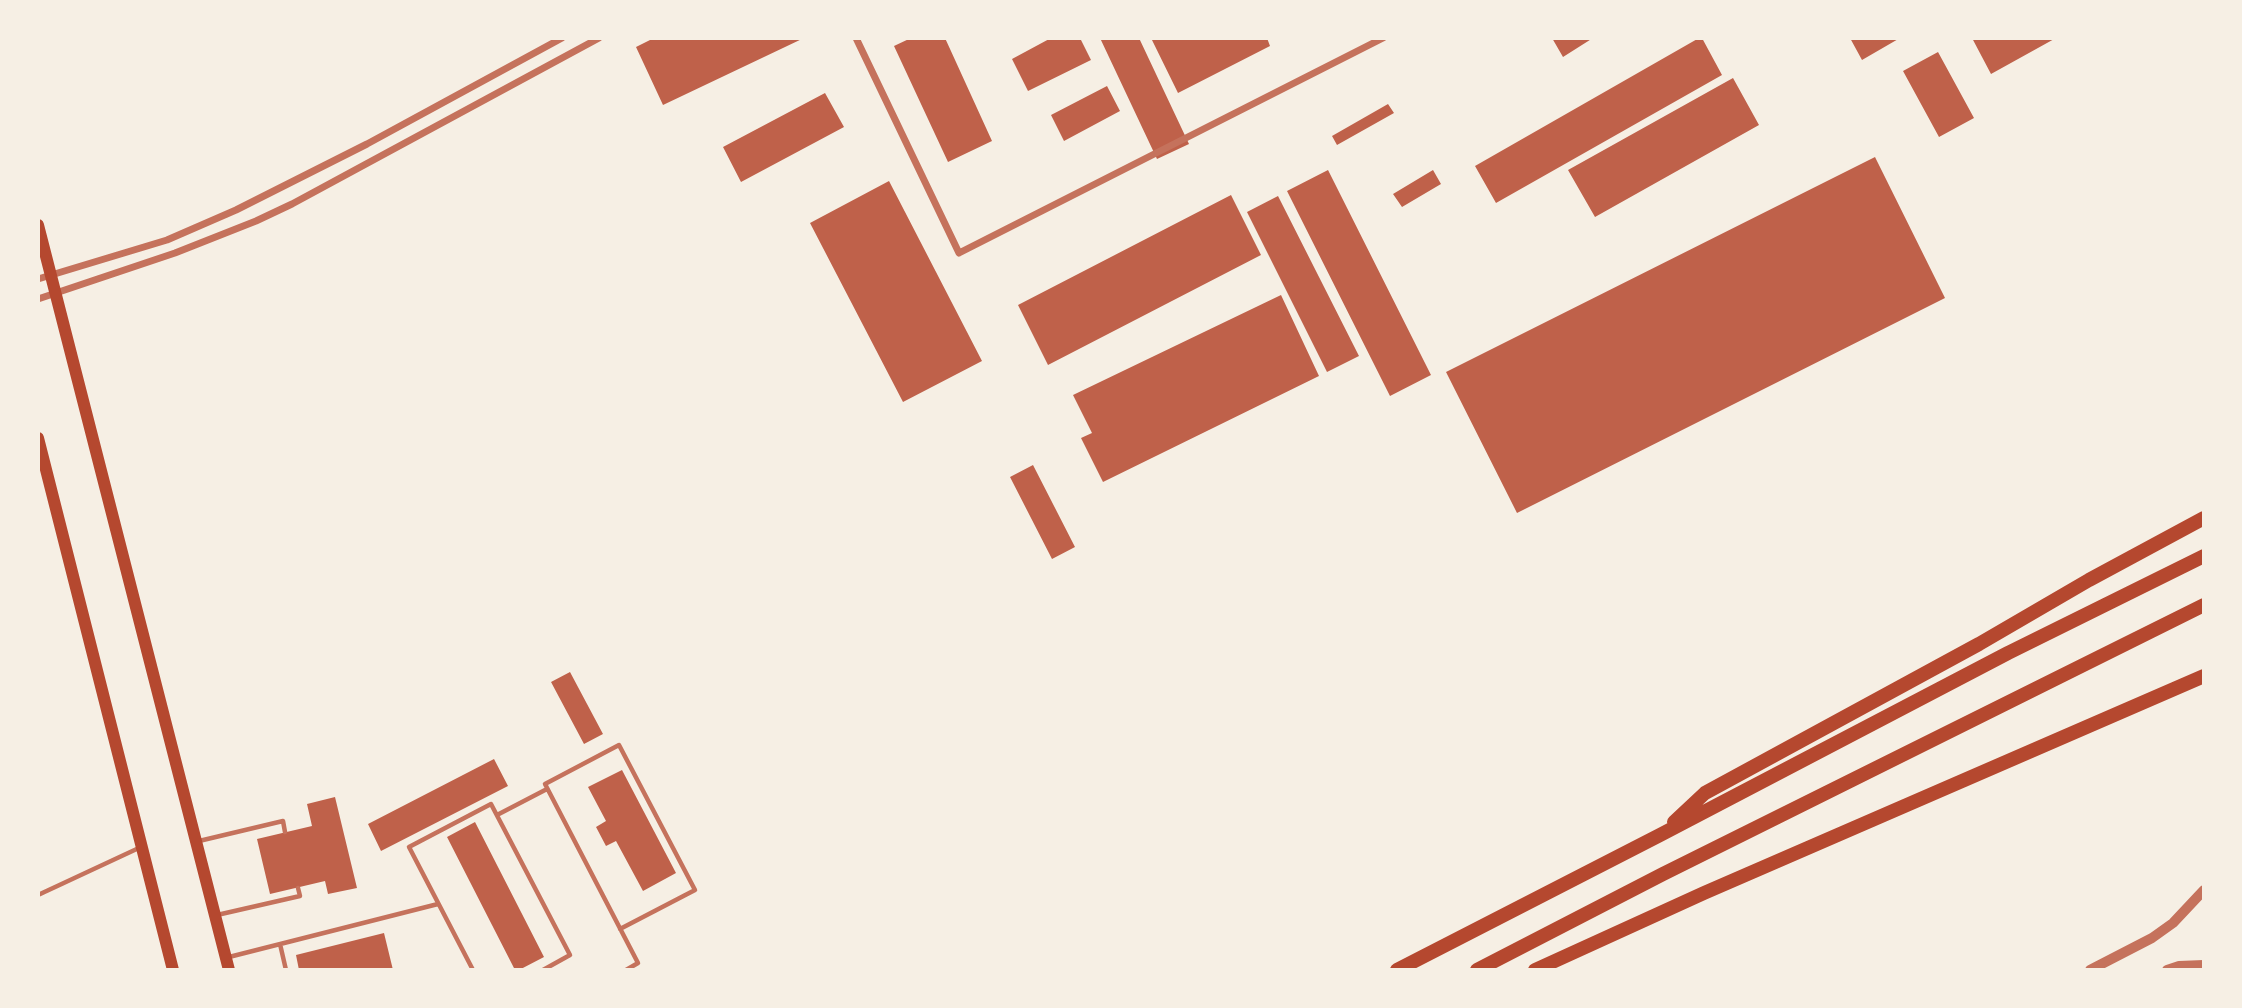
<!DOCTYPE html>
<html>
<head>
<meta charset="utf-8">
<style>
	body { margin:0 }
	#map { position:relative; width:2242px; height:1008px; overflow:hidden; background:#f6efe4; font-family:"Exo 2",sans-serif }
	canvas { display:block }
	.frame { position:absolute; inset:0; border:40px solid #f6efe4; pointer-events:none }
</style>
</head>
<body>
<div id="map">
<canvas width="2242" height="1008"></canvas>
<div class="frame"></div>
</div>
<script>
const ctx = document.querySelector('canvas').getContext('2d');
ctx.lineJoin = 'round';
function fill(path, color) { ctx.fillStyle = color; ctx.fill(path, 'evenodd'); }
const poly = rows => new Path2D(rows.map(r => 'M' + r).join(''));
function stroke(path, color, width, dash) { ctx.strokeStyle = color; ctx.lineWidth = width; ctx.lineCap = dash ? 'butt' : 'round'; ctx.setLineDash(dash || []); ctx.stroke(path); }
const building = poly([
	[654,38,804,38,663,105,636,47],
	[911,38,945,38,992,141,948,162,894,46],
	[1051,38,1080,38,1091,60,1028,91,1012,59],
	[1100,38,1139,38,1189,144,1157,159],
	[1151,38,1267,38,1270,46,1178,93],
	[1552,38,1593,38,1563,57],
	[1699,38,1702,38,1722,75,1496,203,1475,166],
	[1850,38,1900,38,1862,60],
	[1972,38,2056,38,1991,74],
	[1938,52,1974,118,1939,137,1903,71],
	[1733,78,1759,125,1595,217,1568,170],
	[1107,86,1120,111,1064,141,1051,115],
	[825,93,844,127,741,182,723,147],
	[1388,104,1394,113,1337,145,1332,136],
	[1875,157,1945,298,1517,513,1446,372],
	[1328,170,1431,375,1390,396,1287,191],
	[1433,170,1441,184,1402,207,1393,194],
	[889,181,982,361,903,402,810,223],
	[1231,195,1261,255,1048,365,1018,305],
	[1278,196,1359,356,1327,372,1247,212],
	[1281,295,1319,376,1103,482,1081,438,1092,433,1073,395],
	[1033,465,1075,547,1052,559,1010,477],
	[570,672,603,734,584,744,551,682],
	[494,759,508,786,381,851,368,824],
	[622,770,676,873,643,891,616,841,606,846,596,827,606,821,588,787],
	[335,797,357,888,328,894,325,881,270,894,257,839,312,826,307,804],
	[475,822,544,957,519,970,515,970,447,837],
	[384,933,393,970,299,970,296,955]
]);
const service = poly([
	[497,815,547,789],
	[199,841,283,821,285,832],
	[38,895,141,847],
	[217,915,300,896,298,888],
	[620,929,695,890,619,745,545,784,638,963,626,970],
	[280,944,286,970],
	[229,957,438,904],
	[473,970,409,847,491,804,570,955,543,970]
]);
const minor = poly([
	[856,38,959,253,1383,38],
	[38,279,167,240,236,210,367,144,562,38],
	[38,299,175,253,256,221,292,204,599,38]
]);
const tertiary = poly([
	[2090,970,2152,938,2173,923,2204,890],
	[2167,970,2179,966,2204,965]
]);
const primary = poly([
	[38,225,229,970],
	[38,438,173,970]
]);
const trunk = poly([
	[1674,822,1705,793,1979,644,2089,580,2204,518],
	[1397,970,1660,835,2008,653,2204,556],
	[1477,970,1663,874,2204,605],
	[1535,970,1704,893,2204,676]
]);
fill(building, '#bf614a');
stroke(service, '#c5725c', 4.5);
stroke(minor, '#c5725c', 7);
stroke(tertiary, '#c5725c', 10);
stroke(primary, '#b5482f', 12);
stroke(trunk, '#b5482f', 14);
</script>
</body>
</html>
